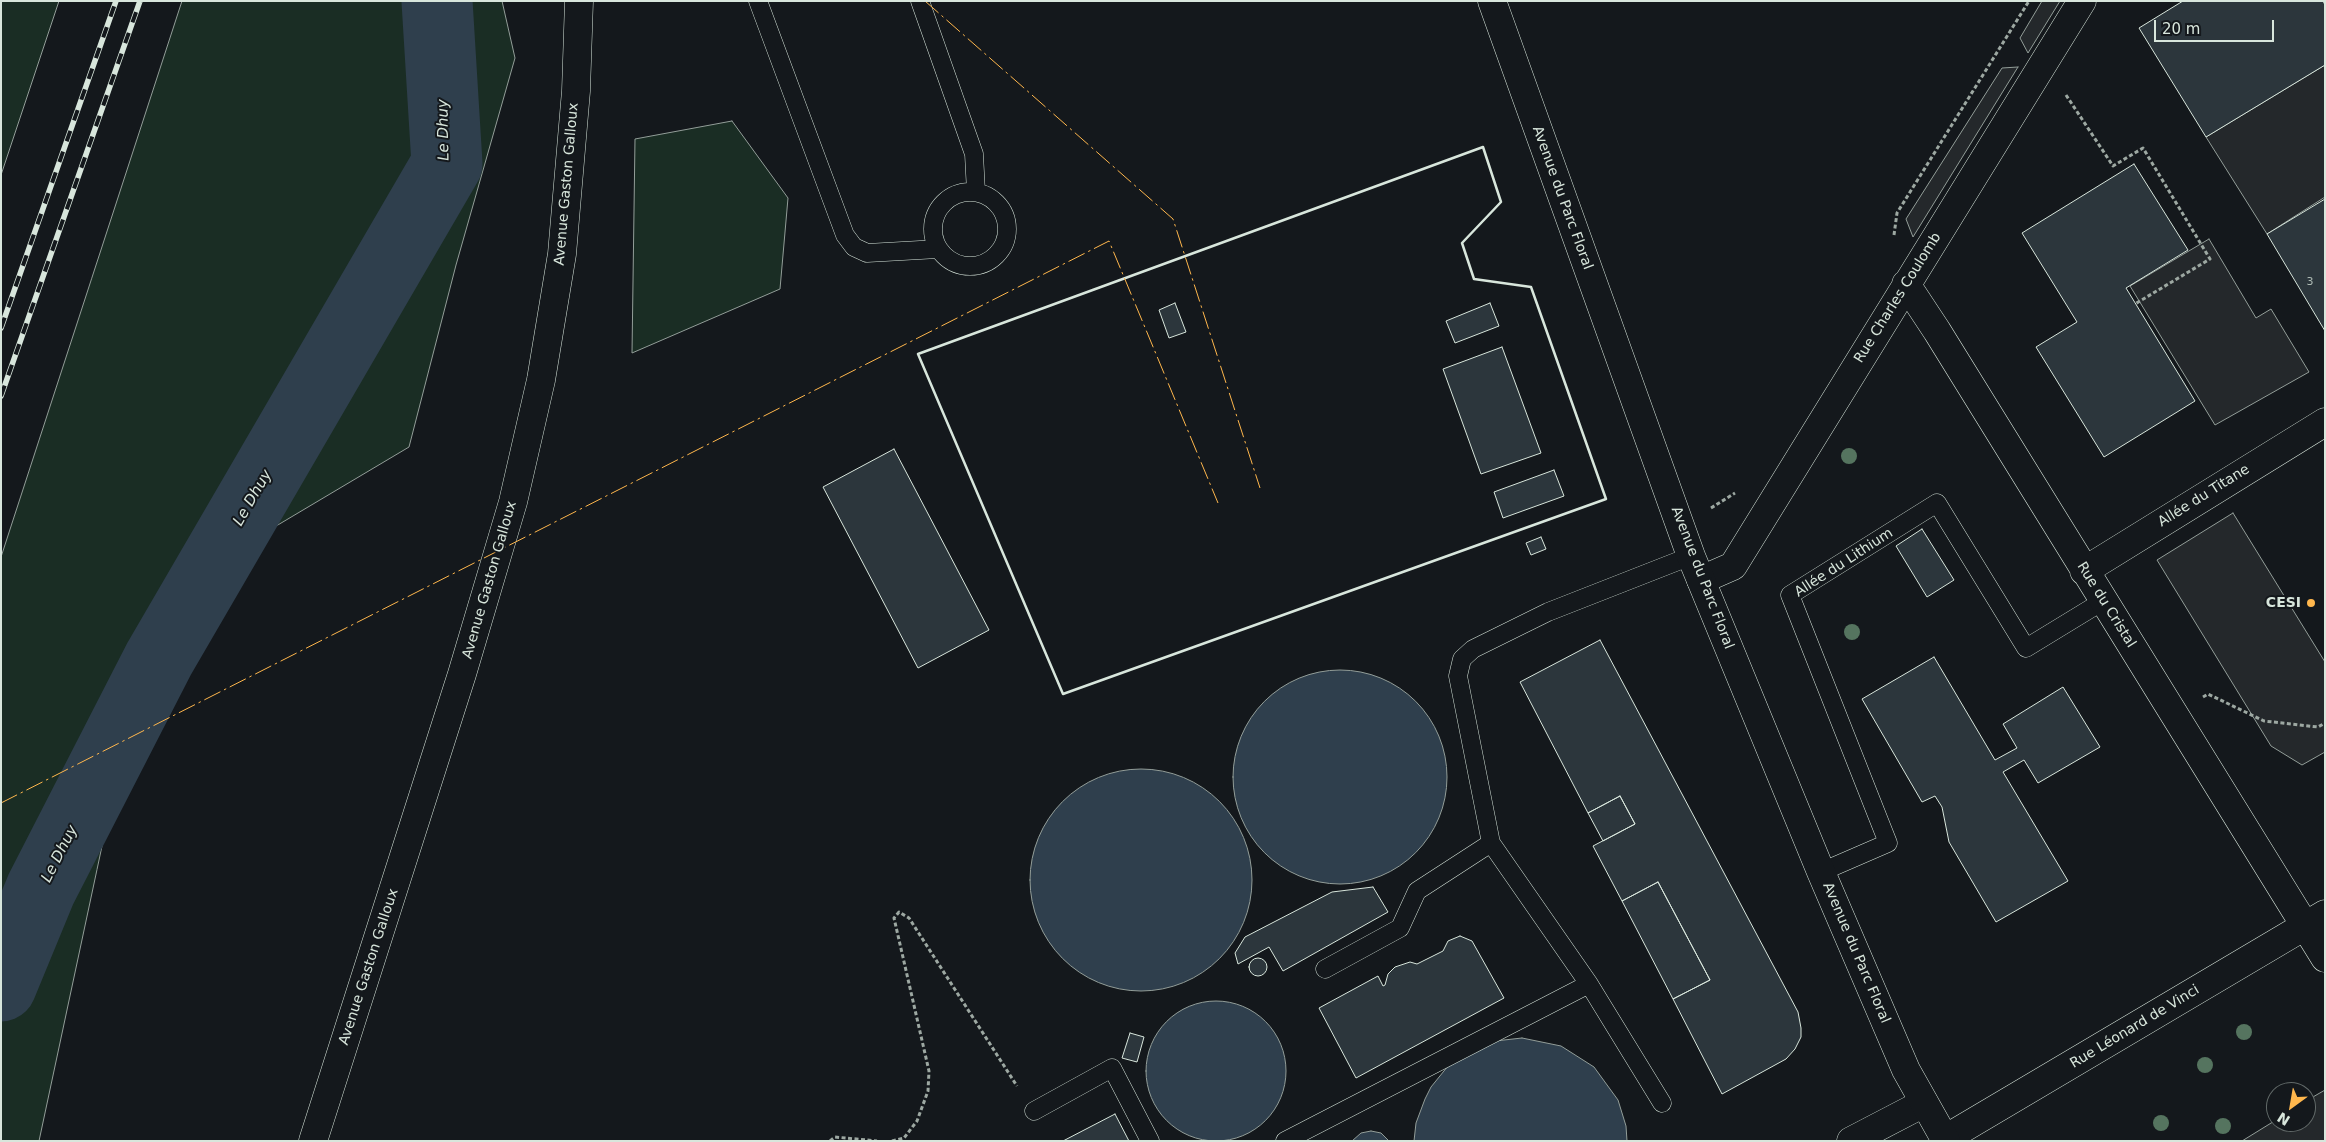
<!DOCTYPE html>
<html>
<head>
<meta charset="utf-8">
<style>
	body { margin:0 }
	#map { position:relative; width:2326px; height:1142px; overflow:hidden; background:#14181c; font-family:"DejaVu Sans",sans-serif }
	canvas { display:block }
	.frame { position:absolute; inset:0; border:2px solid #d8e6dc; pointer-events:none }
	.north { position:absolute; left:2266px; top:1082px; width:50px; height:50px; box-sizing:border-box; background:#14181c; border:1px solid #626a69; border-radius:50%; rotate:212deg; font-size:14px; font-weight:700; line-height:20px; text-align:center; color:#d8e6dc }
	.north::after { content:''; display:block; margin:auto; width:18px; height:22px; background:#ffb74d; clip-path:polygon(50% 0,100% 100%,50% 72%,0 100%) }
	.scale { position:absolute; left:2154px; top:20px; width:120px; height:22px; box-sizing:border-box; border:2px solid #d8e6dc; border-top:0; padding-left:6px; font-size:15px; line-height:18px; white-space:nowrap; color:#d8e6dc; -webkit-text-stroke:4px #14181c; paint-order:stroke }
</style>
</head>
<body>
<div id="map">
<canvas width="2326" height="1142"></canvas>
<div class="frame"></div>
<div class="north">N</div>
<div class="scale">20 m</div>
</div>
<script>
const ctx = document.querySelector('canvas').getContext('2d');
ctx.lineJoin = 'round';
function fill(path, color) { ctx.fillStyle = color; ctx.fill(path, 'evenodd'); }
const poly = rows => new Path2D(rows.map(r => 'M' + r).join(''));
function stroke(path, color, width, dash) { ctx.strokeStyle = color; ctx.lineWidth = width; ctx.lineCap = dash ? 'butt' : 'round'; ctx.setLineDash(dash || []); ctx.stroke(path); }
function label(font, color, halo, rows, align = 'center') {
  ctx.font = font + ' "DejaVu Sans",sans-serif'; ctx.lineWidth = 4; ctx.setLineDash([]); ctx.textBaseline = 'middle'; ctx.strokeStyle = halo; ctx.fillStyle = color; for (const [text, x, y, turn = 0] of rows) {
    ctx.save(); ctx.translate(x, y); ctx.rotate((+turn || 0) * Math.PI / 180); ctx.textAlign = isNaN(turn) ? turn : align; if (halo) ctx.strokeText(text, 0, 0); ctx.fillText(text, 0, 0); ctx.restore();
  }
}
const green = poly([
	[1,1,59,1,1,175,1,1],
	[182,1,502,1,515,58,456,265,409,447,155,598,39,1141,1,1141,1,557,182,1],
	[732,121,788,198,780,289,632,353,635,139,732,121]
]);
const parking = poly([
	[2042,1,2060,1,2028,53,2020,38,2042,1],
	[2325,65,2325,197,2267,234,2206,137,2325,65],
	[2018,67,1913,237,1906,219,2002,68,2018,67],
	[2209,239,2256,318,2271,309,2309,372,2215,425,2130,286,2209,239],
	[2233,513,2325,662,2325,752,2302,765,2271,746,2157,560,2233,513],
	[2325,1090,2325,1141,2242,1141,2276,1120,2276,1122,2306,1122,2306,1101,2325,1090]
]);
const water = poly([
	'1233 777a107 107 0 1 1 214 0a107 107 0 1 1-214 0Z',
	'1030 880a111 111 0 1 1 222 0a111 111 0 1 1-222 0Z',
	'1146 1071a70 70 0 1 1 140 0a70 70 0 1 1-140 0Z',
	[1522,1038,1561,1046,1594,1067,1618,1100,1626,1126,1627,1141,1414,1141,1416,1123,1425,1099,1431,1087,1448,1066,1495,1041,1522,1038],
	[1371,1131,1381,1133,1389,1141,1352,1141,1361,1133,1371,1131]
]);
const river = poly([
	[1,986,41,889,159,659,447,164,437,1]
]);
const building = poly([
	[2183,1,2323,1,2325,5,2325,65,2206,137,2139,28,2183,1],
	[2134,164,2188,250,2126,288,2195,401,2104,457,2036,347,2077,322,2022,233,2134,164],
	[2325,199,2325,331,2267,234,2325,199],
	[1175,303,1186,332,1169,338,1159,310,1175,303],
	[1490,303,1499,326,1455,343,1446,321,1490,303],
	[1502,347,1541,453,1481,474,1443,369,1502,347],
	[894,449,989,630,918,668,823,487,894,449],
	[1554,470,1564,496,1503,518,1494,492,1554,470],
	[1922,529,1954,580,1927,597,1896,546,1922,529],
	[1541,537,1546,549,1531,555,1526,543,1541,537],
	[1600,640,1798,1012,1801,1028,1801,1037,1795,1049,1786,1059,1722,1094,1673,999,1710,980,1658,882,1622,901,1593,846,1635,824,1620,796,1588,813,1520,682,1600,640],
	[1934,657,1995,760,2017,748,2003,724,2063,687,2100,747,2038,783,2024,760,2003,772,2068,881,1996,922,1949,842,1942,807,1935,796,1922,802,1862,699,1934,657],
	[1620,796,1635,824,1603,841,1588,813,1620,796],
	[1658,882,1710,980,1673,999,1622,901,1658,882],
	[1373,887,1388,912,1283,971,1269,947,1238,964,1235,953,1245,937,1332,892,1373,887],
	[1460,936,1472,941,1504,998,1356,1078,1319,1008,1378,976,1383,986,1385,985,1388,974,1395,967,1410,962,1417,964,1443,951,1448,941,1460,936],
	'1249 967a9 9 0 1 1 18 0a9 9 0 1 1-18 0Z',
	[1130,1033,1144,1037,1137,1062,1122,1058,1130,1033],
	[1115,1114,1129,1141,1063,1141,1115,1114]
]);
const path = poly([
	[2066,95,2113,166,2143,148,2210,259,2135,304],
	[1894,235,1897,213,2029,1],
	[1711,508,1735,493],
	[2203,697,2208,694,2264,721,2318,727,2325,723],
	[830,1141,835,1137,877,1141],
	[892,1141,904,1138,917,1121,928,1091,929,1071,894,918,899,912,909,918,1017,1086]
]);
const lane = poly([
	[758,1,845,235,854,247,867,253,938,249],
	[920,1,974,154,976,192],
	'933 229a37 37 0 1 1 74 0a37 37 0 1 1-74 0Z',
	[1821,872,1888,843,1790,595,1937,503,2026,648,2103,601],
	[1325,969,1400,928,1417,891,1491,843],
	[1662,1103,1589,984,1491,843,1458,676,1462,659,1473,649,1548,612,1691,556],
	[1034,1111,1112,1068,1150,1141],
	[1285,1141,1589,984]
]);
const street = poly([
	[1906,284,1937,331,2325,958],
	[2084,571,2325,422],
	[1701,580,1733,566,2082,1],
	[1945,1139,2325,914],
	[1851,1141,1924,1103]
]);
const secondary = poly([
	[1492,1,1691,556,1821,872,1906,1070,1946,1141]
]);
const primary = poly([
	[313,1141,462,674,513,502,541,380,562,254,576,91,579,1]
]);
const rail = poly([
	[1,328,116,1],
	[1,396,140,1]
]);
const wall = poly([
	[1483,147,1501,202,1462,243,1474,279,1531,287,1606,499,1063,694,918,354,1483,147]
]);
const power = poly([
	[925,1,1173,219,1260,488],
	[1,803,1109,241,1218,503]
]);
const trees = [
	[1849,456],
	[1852,632],
	[2244,1032],
	[2205,1065],
	[2161,1123],
	[2223,1126]
];
const markers = [
	[2311,603,5,"#ffb74d"]
];
const numberNames = [
	["3",2310,282]
];
const streetNames = [
	["Avenue Gaston Galloux",567,184,-85],
	["Avenue du Parc Floral",1562,198,70],
	["Rue Charles Coulomb",1898,298,-58],
	["Allée du Titane",2204,496,-32],
	["Allée du Lithium",1844,563,-33],
	["Avenue du Parc Floral",1702,578,69],
	["Avenue Gaston Galloux",490,580,-74],
	["Rue du Cristal",2106,605,58],
	["Avenue du Parc Floral",1856,953,67],
	["Avenue Gaston Galloux",369,967,-72],
	["Rue Léonard de Vinci",2135,1027,-31]
];
const poiNames = [
	["CESI",2301,603]
];
const waterNames = [
	["Le Dhuy",444,130,-91],
	["Le Dhuy",253,498,-60],
	["Le Dhuy",60,854,-63]
];
fill(green, '#1a2d24');
stroke(green, '#939e99', 1);
fill(parking, '#24282b');
stroke(parking, '#939e99', 1);
fill(water, '#2f3f4d');
stroke(water, '#939e99', 1);
stroke(river, '#2f3f4d', 71);
fill(building, '#2c363c');
stroke(building, '#d8e6dc', 1);
stroke(lane, '#d8e6dc', 19);
stroke(street, '#d8e6dc', 29);
stroke(secondary, '#d8e6dc', 29);
stroke(primary, '#d8e6dc', 29);
stroke(path, '#9da8a2', 3, [4, 2.5]);
stroke(lane, '#14181c', 18);
stroke(street, '#14181c', 28);
stroke(secondary, '#14181c', 28);
stroke(primary, '#14181c', 28);
stroke(rail, '#d8e6dc', 5.5);
stroke(rail, '#14181c', 4, [11]);
stroke(wall, '#d8e6dc', 2.5);
stroke(power, '#ffb74d', 1, [18, 4, 2.5, 4]);
ctx.fillStyle = '#55745f';
for (const [x, y] of trees) { ctx.beginPath(); ctx.arc(x, y, 8, 0, 2 * Math.PI); ctx.fill(); }
for (const [x, y, r, color] of markers) { const dot = new Path2D(); dot.arc(x, y, r, 0, 2 * Math.PI); ctx.fillStyle = color; ctx.fill(dot); stroke(dot, '#14181c', 2); }
label('11px', '#adbab4', null, numberNames);
label('14px', '#d8e6dc', '#14181c', streetNames);
label('bold 14px', '#d8e6dc', '#14181c', poiNames, 'right');
label('italic 15px', '#d8e6dc', '#14181c', waterNames);
</script>
</body>
</html>
